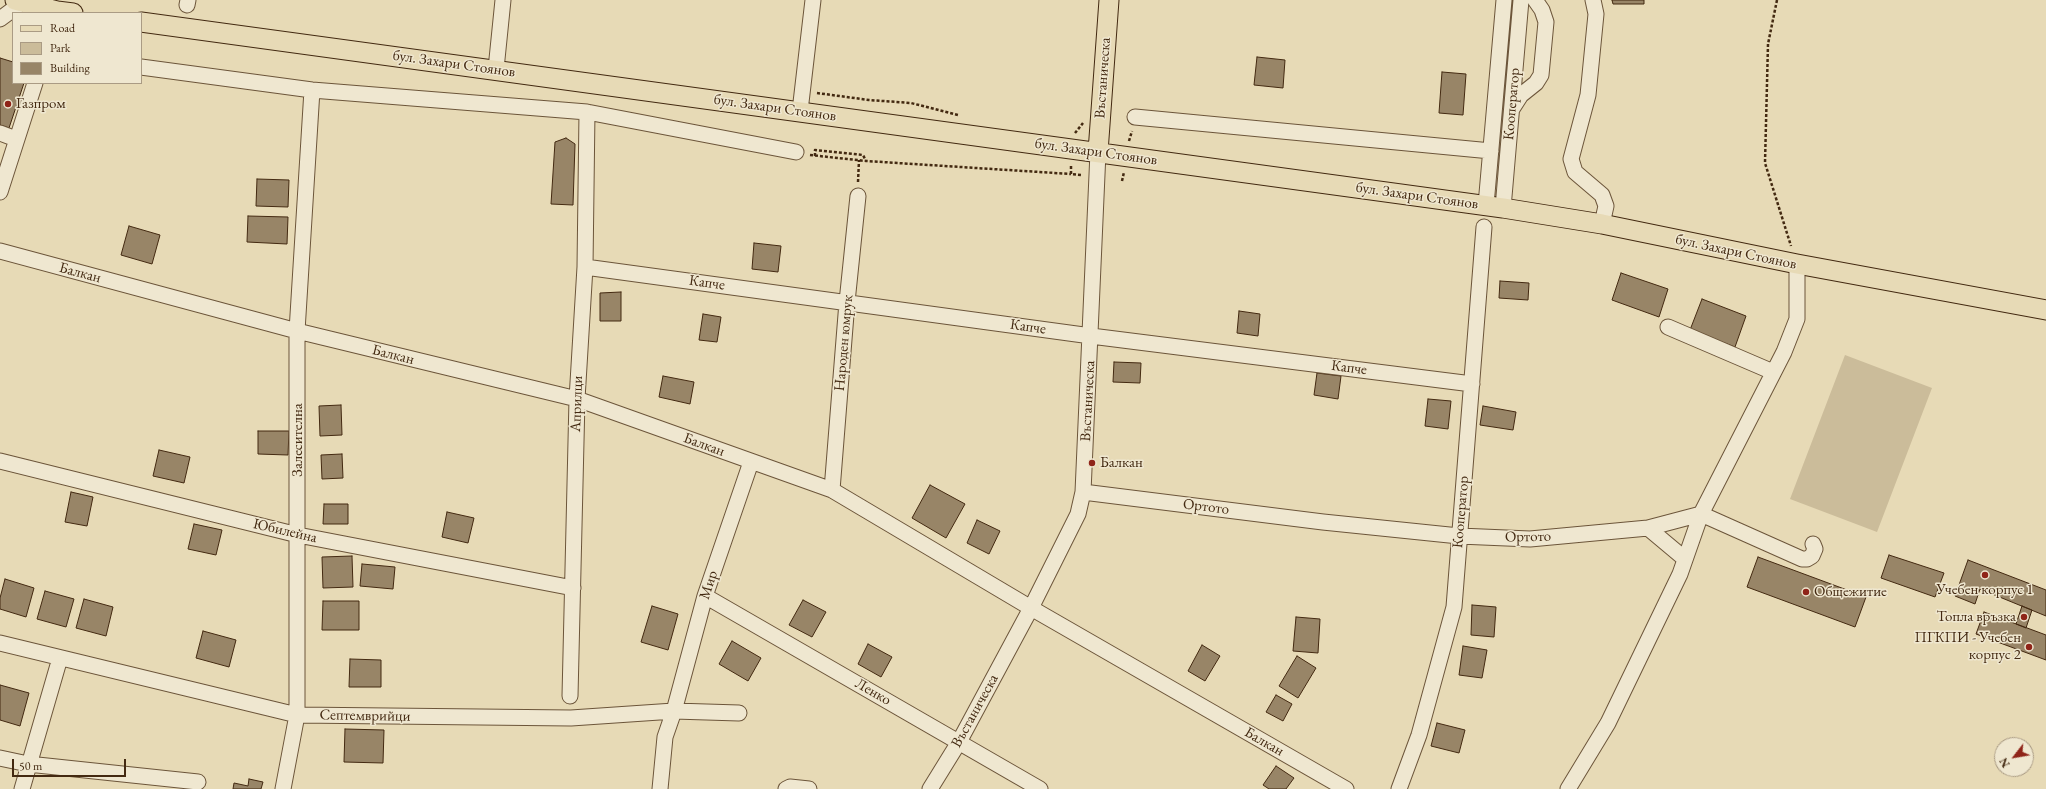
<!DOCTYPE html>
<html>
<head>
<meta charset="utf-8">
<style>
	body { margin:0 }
	#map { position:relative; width:2046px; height:789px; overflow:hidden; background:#e7dab6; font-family:"EB Garamond",serif }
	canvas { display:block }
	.legend { position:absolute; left:12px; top:12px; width:130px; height:72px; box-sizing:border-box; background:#efe7d0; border:1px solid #aa9b84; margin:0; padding:5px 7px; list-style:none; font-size:12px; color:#432911 }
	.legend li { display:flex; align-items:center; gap:8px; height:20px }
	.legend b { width:20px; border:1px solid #aa9b84 }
	.north { position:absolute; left:1994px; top:737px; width:40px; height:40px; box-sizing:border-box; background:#efe7d0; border:1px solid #aa9b84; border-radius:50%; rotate:239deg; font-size:11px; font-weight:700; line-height:16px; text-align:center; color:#432911 }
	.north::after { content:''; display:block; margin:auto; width:14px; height:18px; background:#8f2418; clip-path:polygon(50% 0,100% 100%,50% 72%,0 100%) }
	.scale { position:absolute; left:12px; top:759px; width:114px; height:18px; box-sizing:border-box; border:2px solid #432911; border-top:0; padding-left:5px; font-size:12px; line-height:14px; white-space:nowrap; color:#432911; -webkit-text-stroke:3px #efe7d0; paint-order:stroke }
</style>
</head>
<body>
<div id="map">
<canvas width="2046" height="789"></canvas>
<ul class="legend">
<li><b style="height:5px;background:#e7dab6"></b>Road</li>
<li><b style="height:11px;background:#cbbc9a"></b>Park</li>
<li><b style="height:11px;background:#988567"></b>Building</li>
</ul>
<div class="north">N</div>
<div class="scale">50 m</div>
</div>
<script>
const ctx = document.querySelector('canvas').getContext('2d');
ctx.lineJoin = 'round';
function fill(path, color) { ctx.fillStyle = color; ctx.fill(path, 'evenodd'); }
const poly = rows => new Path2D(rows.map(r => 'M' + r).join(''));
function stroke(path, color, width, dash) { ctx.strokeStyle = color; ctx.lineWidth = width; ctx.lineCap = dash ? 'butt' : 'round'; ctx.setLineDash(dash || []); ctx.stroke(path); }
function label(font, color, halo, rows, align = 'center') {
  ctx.font = font + ' "EB Garamond",serif'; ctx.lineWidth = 3; ctx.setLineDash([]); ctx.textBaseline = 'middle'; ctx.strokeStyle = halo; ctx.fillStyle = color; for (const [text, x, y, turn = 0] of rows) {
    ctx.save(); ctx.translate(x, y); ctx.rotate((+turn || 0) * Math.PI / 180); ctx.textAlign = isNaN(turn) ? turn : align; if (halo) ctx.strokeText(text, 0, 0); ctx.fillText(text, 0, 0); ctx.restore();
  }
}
const green = poly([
	[1509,0,1514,0,1499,166,1497,170,1494,168],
	[1845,355,1932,388,1877,532,1790,499]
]);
const building = poly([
	[1612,0,1644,0,1644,4,1613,4,1612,0],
	[1257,57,1285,60,1283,88,1254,85,1257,57],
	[0,58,13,62,13,83,24,83,9,128,0,125,0,58],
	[1442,72,1466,74,1463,115,1439,113,1442,72],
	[566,138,575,144,573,205,551,204,555,142,566,138],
	[257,179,289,180,288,207,256,206,257,179],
	[248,216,288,217,287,244,247,242,248,216],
	[129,226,160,235,152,264,121,255,129,226],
	[754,243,781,246,778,272,752,269,754,243],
	[1621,273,1668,289,1659,317,1612,300,1621,273],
	[1500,281,1529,283,1528,300,1499,298,1500,281],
	[621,292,621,321,600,321,600,293,621,292],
	[1702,299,1746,316,1735,347,1690,330,1702,299],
	[1239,311,1260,314,1258,336,1237,333,1239,311],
	[703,314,721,317,717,342,699,340,703,314],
	[1114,362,1141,363,1140,383,1113,382,1114,362],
	[1317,373,1341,376,1338,399,1314,395,1317,373],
	[663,376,694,382,690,404,659,397,663,376],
	[1428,399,1451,401,1448,429,1425,426,1428,399],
	[341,405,342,435,320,436,319,406,341,405],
	[1483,406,1516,412,1513,430,1480,425,1483,406],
	[258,431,289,431,288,455,258,454,258,431],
	[159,450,190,457,184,483,153,476,159,450],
	[342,454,343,478,322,479,321,455,342,454],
	[930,485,965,504,946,538,912,518,930,485],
	[71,492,93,497,87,526,65,522,71,492],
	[324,504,348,504,348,524,323,524,324,504],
	[447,512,474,518,468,543,442,537,447,512],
	[977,520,1000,531,989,554,967,543,977,520],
	[194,524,222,530,216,555,188,549,194,524],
	[1889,555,1944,573,1935,597,1881,578,1889,555],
	[352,556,353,587,323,588,322,557,352,556],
	[1758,557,1866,597,1855,627,1747,587,1758,557],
	[1968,560,2046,590,2046,616,1980,589,1975,604,1955,596,1968,560],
	[362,564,395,567,393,589,360,586,362,564],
	[5,579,34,588,26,617,0,609,0,598,5,579],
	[45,591,74,599,66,627,37,619,45,591],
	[84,599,113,607,106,636,76,628,84,599],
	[803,600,826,612,812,637,789,625,803,600],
	[323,601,359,601,359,630,322,630,323,601],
	[1472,605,1496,607,1494,637,1471,635,1472,605],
	[652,606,678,614,668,650,641,642,652,606],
	[2022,606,2032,610,2026,628,2016,624,2022,606],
	[1984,612,2046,635,2046,660,1976,634,1984,612],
	[1296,617,1320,619,1318,653,1293,651,1296,617],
	[203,631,236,640,229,667,196,658,203,631],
	[732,641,761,658,748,681,719,664,732,641],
	[868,644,892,657,881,677,858,664,868,644],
	[1202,645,1220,656,1205,681,1188,671,1202,645],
	[1463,646,1487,650,1482,678,1459,675,1463,646],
	[1297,656,1316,668,1298,698,1279,686,1297,656],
	[350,659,381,660,381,687,349,687,350,659],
	[0,685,29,693,20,726,0,720,0,685],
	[1276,695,1292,704,1283,721,1266,712,1276,695],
	[1437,723,1465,730,1459,753,1431,746,1437,723],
	[345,729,384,730,383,763,344,762,345,729],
	[1276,766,1294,778,1286,789,1269,789,1263,785,1276,766],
	[249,779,263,782,261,789,233,789,234,783,248,786,249,779]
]);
const path = poly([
	[1777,0,1768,44,1765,163,1791,246],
	[817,93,869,100,911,103,958,115],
	[1075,133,1083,123],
	[1129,141,1132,131],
	[810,155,866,161,1071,174],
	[815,156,815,150,863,155,866,161],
	[1071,166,1071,174,1082,175],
	[1122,181,1124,172],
	[858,182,859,160]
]);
const minor = poly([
	[1593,0,1596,14,1588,95,1571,159,1575,172,1602,195,1606,206,1602,224],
	[187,5,188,0],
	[0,19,23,2],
	[141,67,312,90,587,112,796,152],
	[496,69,503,0],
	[1512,109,1521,95,1536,83,1541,75,1546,22,1542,10,1535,0],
	[800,111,813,0],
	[1135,117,1491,151],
	[0,133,16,139],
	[0,192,35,83],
	[1486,205,1504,0],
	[1503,208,1521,0],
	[0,251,297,331,577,399,832,490,1031,608,1346,789],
	[585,267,1091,336,1472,384],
	[1668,327,1773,372],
	[0,461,298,535,573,588],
	[832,490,847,302,858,196],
	[1083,492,1323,522,1459,536,1530,539,1648,528,1701,514],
	[1701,514,1802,559,1807,559,1812,556,1815,549,1813,544],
	[1648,528,1685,559],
	[705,596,1040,789],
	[0,643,297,715,571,718,674,711,739,713],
	[570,696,577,399,585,267,587,112],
	[0,758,28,764,198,782],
	[22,789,60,658],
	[283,789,297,715,297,331,312,90],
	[660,789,665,737,674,711,705,596,751,462],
	[786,789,790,787,809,789],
	[930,789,959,742,1031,608,1078,514,1083,492,1098,152],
	[1399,789,1419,735,1454,607,1484,227],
	[1568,789,1608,723,1680,574,1701,514,1784,352,1797,319,1797,264]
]);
const major = poly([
	[15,0,57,11,73,13],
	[141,22,1503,208,1602,224,1797,264,2046,310],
	[1098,152,1109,0]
]);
const markers = [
	[8,104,4,"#8f2418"],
	[1092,463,4,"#8f2418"],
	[1985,575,4,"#8f2418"],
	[1806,592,4,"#8f2418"],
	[2024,617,4,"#8f2418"],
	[2029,647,4,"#8f2418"]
];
const streetNames = [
	["бул. Захари Стоянов",454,64,8],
	["Въстаническа",1103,78,-86],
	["Кооператор",1512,104,-85],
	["бул. Захари Стоянов",775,108,8],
	["бул. Захари Стоянов",1096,152,8],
	["бул. Захари Стоянов",1417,196,8],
	["бул. Захари Стоянов",1736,252,12],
	["Балкан",80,273,15],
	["Капче",707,283,8],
	["Капче",1028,327,8],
	["Народен юмрук",844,343,-85],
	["Балкан",393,355,14],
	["Капче",1349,368,7],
	["Въстаническа",1088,401,-87],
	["Априлци",577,404,-88],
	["Залесителна",298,440,-90],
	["Балкан",704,445,20],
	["Ортото",1206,507,7],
	["Кооператор",1461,512,-85],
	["Юбилейна",285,531,13],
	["Ортото",1528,537,-1],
	["Мир",709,585,-72],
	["Ленко",873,692,30],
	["Въстаническа",975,711,-61],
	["Септемврийци",365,716,1],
	["Балкан",1264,742,30]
];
const poiNames = [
	["Газпром",16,104],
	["Балкан",1100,463],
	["Учебен корпус 1",1985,590,"center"],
	["Общежитие",1814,592],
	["Топла връзка",2016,617,"right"],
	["ПГКПИ - Учебен",2021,638,"right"],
	["корпус 2",2021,655,"right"]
];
fill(green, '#cbbc9a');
fill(building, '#988567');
stroke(building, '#432911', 1);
stroke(minor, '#6c553a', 17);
stroke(major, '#432911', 21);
stroke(path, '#432911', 2.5, [3, 2]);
stroke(minor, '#efe7d0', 15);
stroke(major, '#e7dab6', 19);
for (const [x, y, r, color] of markers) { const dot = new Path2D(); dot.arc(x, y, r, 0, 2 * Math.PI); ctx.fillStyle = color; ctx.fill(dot); stroke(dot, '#efe7d0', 1.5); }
label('15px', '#432911', '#efe7d0', streetNames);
label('15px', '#432911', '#efe7d0', poiNames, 'left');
</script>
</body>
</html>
